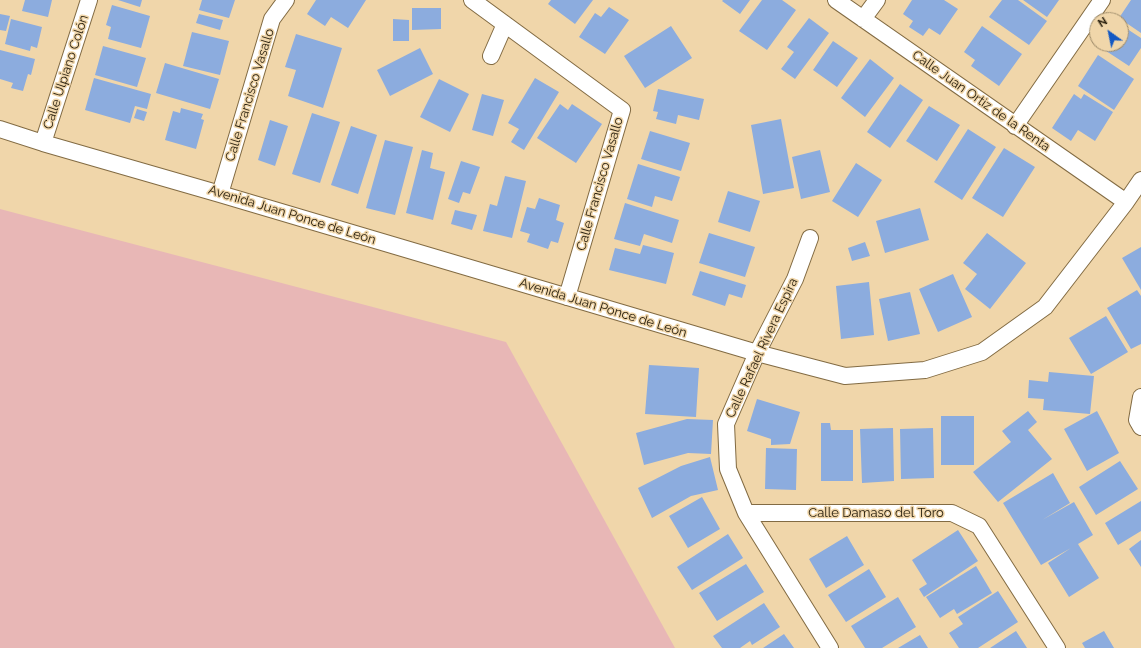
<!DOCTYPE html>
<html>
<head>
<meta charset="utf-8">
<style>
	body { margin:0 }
	#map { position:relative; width:1141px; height:648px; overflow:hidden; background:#f0d6aa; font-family:Raleway,sans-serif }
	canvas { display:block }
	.north { position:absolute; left:1089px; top:12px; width:40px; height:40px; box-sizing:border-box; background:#f0d6aa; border:1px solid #9f8c6b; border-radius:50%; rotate:327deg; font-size:11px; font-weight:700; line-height:16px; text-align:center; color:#261d0c }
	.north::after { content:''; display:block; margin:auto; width:14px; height:18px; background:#1358c3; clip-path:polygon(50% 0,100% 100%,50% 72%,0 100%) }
</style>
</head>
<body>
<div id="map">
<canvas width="1141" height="648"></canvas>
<div class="north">N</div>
</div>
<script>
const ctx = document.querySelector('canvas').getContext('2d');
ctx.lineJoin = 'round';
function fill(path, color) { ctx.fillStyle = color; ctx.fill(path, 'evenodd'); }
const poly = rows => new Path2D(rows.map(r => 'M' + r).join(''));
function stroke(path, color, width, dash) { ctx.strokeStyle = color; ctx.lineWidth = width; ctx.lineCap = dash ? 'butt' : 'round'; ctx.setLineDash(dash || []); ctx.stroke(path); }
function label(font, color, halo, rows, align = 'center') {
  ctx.font = font + ' Raleway,sans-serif'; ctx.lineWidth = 3; ctx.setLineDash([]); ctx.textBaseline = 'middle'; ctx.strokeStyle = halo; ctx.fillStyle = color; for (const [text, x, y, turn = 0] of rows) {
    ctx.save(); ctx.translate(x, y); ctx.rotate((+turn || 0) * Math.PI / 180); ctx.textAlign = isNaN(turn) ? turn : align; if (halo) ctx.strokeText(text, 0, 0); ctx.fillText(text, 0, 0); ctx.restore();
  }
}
const green = poly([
	[0,209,506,342,675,648,0,648]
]);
const building = poly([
	[25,0,52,0,48,17,22,11],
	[118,0,142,0,140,7],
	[202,0,235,0,229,18,199,10],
	[316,0,366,0,348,28,331,17,325,26,307,14],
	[551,0,593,0,575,24,548,4],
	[723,0,750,0,740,14,722,1],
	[762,0,782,0,796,10,767,50,739,31],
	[912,0,944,0,958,9,940,35,929,28,923,36,909,27,913,21,903,14],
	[1002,0,1018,0,1047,21,1029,45,989,17],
	[1023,0,1059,0,1047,17],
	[1131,0,1141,0,1141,33,1119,18],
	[112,5,150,16,141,48,108,39,111,27,106,25],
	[609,7,629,20,605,54,579,37,595,13,601,17],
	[412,8,441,8,441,29,412,30],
	[0,14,10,16,6,31,0,30],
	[199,14,223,20,220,30,196,23],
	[809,18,829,33,795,79,781,69,794,52,787,47],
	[11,19,42,27,37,48,31,46,30,51,5,44],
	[393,19,409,20,409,41,393,41],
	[1121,25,1141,38,1141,48,1129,66,1100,47,1102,44,1121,44],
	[671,26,692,58,645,88,624,56],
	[982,26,1022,54,999,86,971,66,975,60,964,52],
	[192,32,229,41,220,75,183,66],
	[296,34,342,48,323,108,288,96,296,70,285,67],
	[833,41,858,58,837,87,813,70],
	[103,46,146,58,137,87,95,75],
	[420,48,433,74,390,96,377,70],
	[0,50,35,59,31,75,28,74,23,91,11,88,13,83,0,79],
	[1098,55,1134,79,1114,110,1078,86],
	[870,59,894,78,865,117,841,98],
	[165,63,219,79,210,109,156,93],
	[94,78,151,94,147,109,135,106,130,123,85,110],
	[535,78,559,92,524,150,511,142,519,129,508,123],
	[439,79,469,94,450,132,420,117],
	[900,84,923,100,890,148,867,132],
	[658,89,704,99,699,120,678,115,676,124,656,119,658,112,653,111],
	[482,94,504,100,493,136,472,130],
	[1074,94,1081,99,1084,94,1113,112,1095,141,1078,130,1071,141,1052,128],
	[560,104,568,110,572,104,602,124,576,163,537,138],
	[929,106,960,125,937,161,906,141],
	[181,108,203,114,201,119,204,120,196,149,165,140,173,111,180,113],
	[137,109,147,112,144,121,134,118],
	[312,113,340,122,320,183,292,174],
	[781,119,794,188,763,194,751,125],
	[270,120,288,126,275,166,258,160],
	[351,126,377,135,358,194,331,185],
	[968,129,996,147,962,200,934,182],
	[650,131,690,143,681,171,641,159],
	[385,140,413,147,395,215,366,208],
	[1004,148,1035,167,1003,217,972,198],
	[422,150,433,153,430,168,445,172,433,220,406,213],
	[820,150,830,192,801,199,792,157],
	[461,161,480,167,470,194,463,192,459,203,448,199],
	[856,163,882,180,858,217,832,201],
	[638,164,680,177,672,201,655,196,652,207,627,199],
	[505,176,526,181,512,238,483,231,490,204,497,206],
	[728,191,760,201,750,232,718,222],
	[539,198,560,205,556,220,564,223,558,243,551,241,548,249,527,242,530,234,520,231,527,207,535,209],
	[625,203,679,220,672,243,644,234,640,246,614,239],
	[920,208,929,240,885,253,876,221],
	[455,210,477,215,472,230,451,224],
	[709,233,755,247,745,277,699,263],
	[987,233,1026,263,990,309,965,289,977,274,963,263],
	[865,242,870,256,852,261,848,248],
	[643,245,674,253,666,284,609,270,615,248,640,254],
	[1141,247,1141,290,1122,258],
	[700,271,746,285,742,298,729,294,725,306,692,295],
	[953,274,972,317,938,332,919,289],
	[869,282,874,335,841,339,836,286],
	[1137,290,1141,296,1141,344,1131,349,1107,308],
	[910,292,920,334,888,341,879,299],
	[1106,316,1128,352,1091,374,1069,338],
	[649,365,699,368,696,417,645,414],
	[1049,372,1094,376,1090,414,1043,410,1044,399,1028,398,1029,380,1048,382],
	[757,399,800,412,790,444,771,445,771,439,747,431],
	[1028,411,1037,422,1028,430,1052,459,998,502,973,472,1011,442,1002,431],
	[1097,411,1119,453,1087,471,1064,429],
	[941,416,974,416,974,465,941,465],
	[687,419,713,420,711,454,688,453,644,465,636,433],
	[821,423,830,423,831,430,853,430,853,481,821,481],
	[893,428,894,481,862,483,860,429],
	[933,428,934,478,901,479,900,429],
	[766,448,797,449,796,490,765,489],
	[710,457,718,490,691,496,652,518,638,488,681,466],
	[1120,461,1138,489,1096,515,1079,487],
	[1053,473,1070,503,1042,520,1074,502,1093,535,1078,544,1099,578,1069,597,1048,563,1071,548,1041,565,1003,503],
	[702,497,720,529,688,548,669,516],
	[1141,501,1141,531,1118,545,1105,523],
	[958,530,978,561,924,597,919,589,927,584,912,560],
	[728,534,743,558,692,590,677,567],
	[847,536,864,565,826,588,809,559],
	[1141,540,1141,567,1129,549],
	[746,564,764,592,717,621,699,593],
	[976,566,992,593,957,614,954,609,940,618,926,597],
	[869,569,886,597,846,622,828,595],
	[998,591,1018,622,978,648,959,648,949,633,963,624,958,617],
	[898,597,916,627,882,648,865,648,851,626],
	[764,603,780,627,752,645,750,641,740,648,722,648,713,636],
	[1016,631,1027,648,990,648],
	[1104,631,1114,648,1085,648,1082,643],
	[784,634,794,648,763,648],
	[920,635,928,648,898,648]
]);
const minor = poly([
	[472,0,622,110,567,297],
	[836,0,1126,202],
	[863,19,877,0],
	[491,56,505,24],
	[1015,126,1102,0],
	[0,129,43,143,220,194,757,353,845,376,925,370,982,352,1045,307,1126,202,1141,180],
	[43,143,89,0],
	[220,194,272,19,286,0],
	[810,238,795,279,757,353,726,424,728,469,746,513,830,648],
	[1141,397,1137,420,1141,427],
	[746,513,952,513,979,526,1057,648]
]);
const streetNames = [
	["Calle Ulpiano Colón",66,72,-72],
	["Calle Francisco Vasallo",250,95,-73],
	["Calle Juan Ortiz de la Renta",981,101,35],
	["Calle Francisco Vasallo",600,184,-74],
	["Avenida Juan Ponce de León",292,215,17],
	["Avenida Juan Ponce de León",603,308,17],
	["Calle Rafael Rivera Espira",762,348,-65],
	["Calle Damaso del Toro",876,513]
];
fill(green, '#e8b7b6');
fill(building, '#8cacde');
stroke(minor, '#826b43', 18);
stroke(minor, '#fff', 16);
label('13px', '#261d0c', '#f0d6aa', streetNames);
</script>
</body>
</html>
